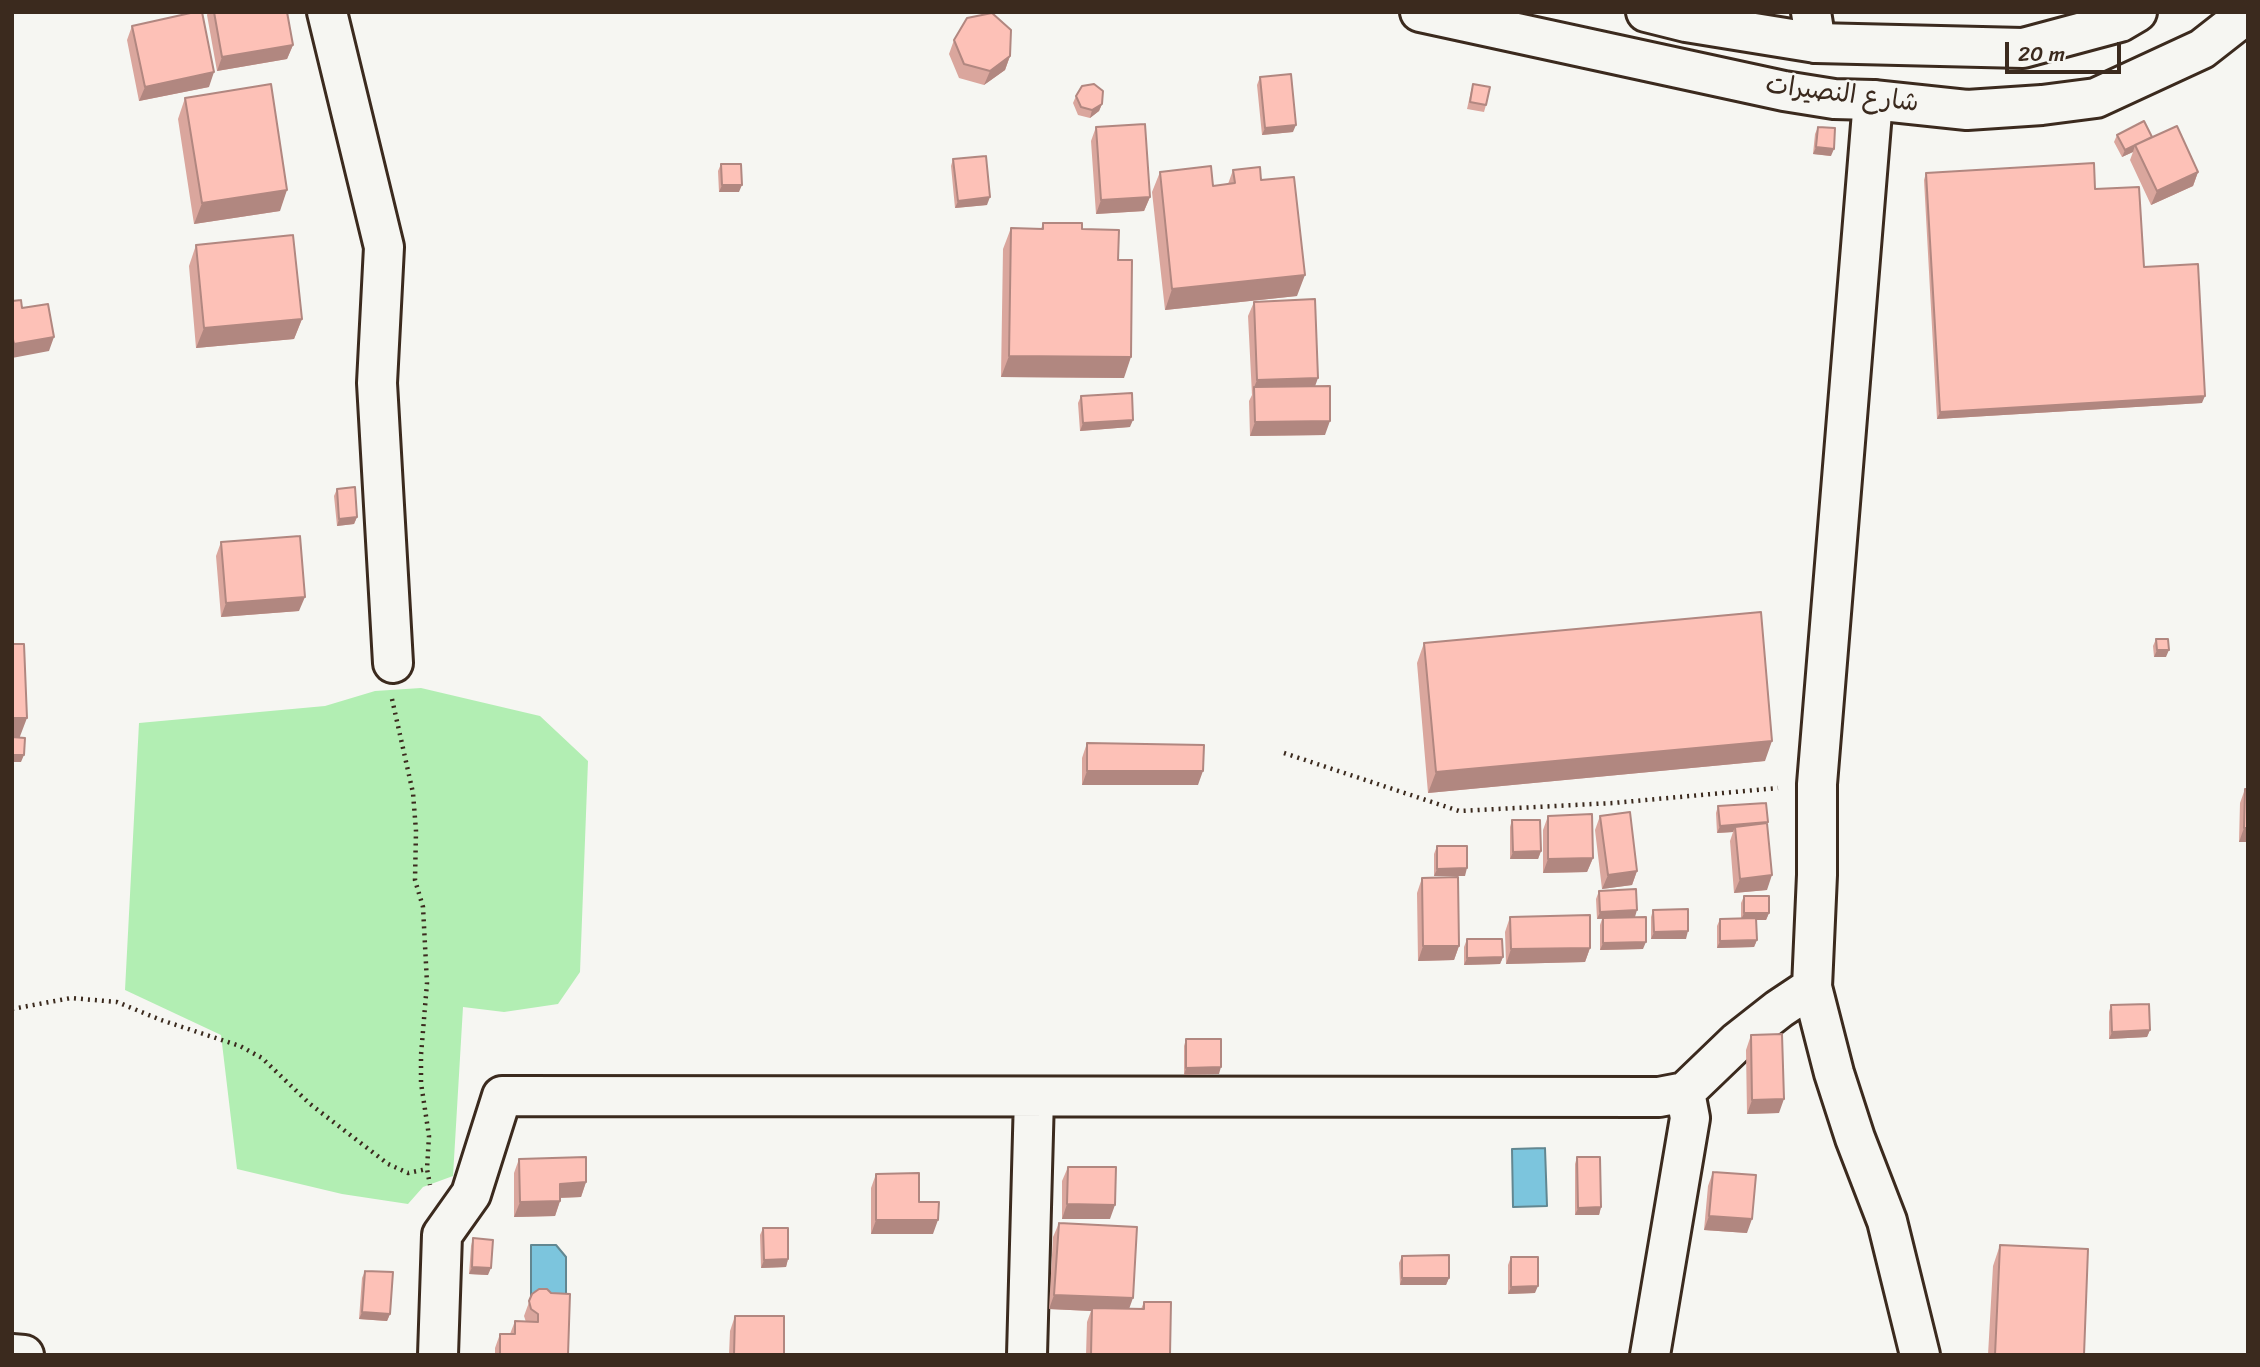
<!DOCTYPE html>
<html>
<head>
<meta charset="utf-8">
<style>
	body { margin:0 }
	#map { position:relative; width:2260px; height:1367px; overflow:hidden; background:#f6f6f2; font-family:Sriracha,sans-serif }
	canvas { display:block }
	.frame { position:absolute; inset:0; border:14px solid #3b2a1e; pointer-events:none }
	.scale { position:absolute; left:2005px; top:42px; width:116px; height:32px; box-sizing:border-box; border:4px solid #3b2a1e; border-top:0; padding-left:9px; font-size:21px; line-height:24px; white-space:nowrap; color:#3b2a1e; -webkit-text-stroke:5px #f6f6f2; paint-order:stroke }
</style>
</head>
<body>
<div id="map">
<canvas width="2260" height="1367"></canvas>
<div class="frame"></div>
<div class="scale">20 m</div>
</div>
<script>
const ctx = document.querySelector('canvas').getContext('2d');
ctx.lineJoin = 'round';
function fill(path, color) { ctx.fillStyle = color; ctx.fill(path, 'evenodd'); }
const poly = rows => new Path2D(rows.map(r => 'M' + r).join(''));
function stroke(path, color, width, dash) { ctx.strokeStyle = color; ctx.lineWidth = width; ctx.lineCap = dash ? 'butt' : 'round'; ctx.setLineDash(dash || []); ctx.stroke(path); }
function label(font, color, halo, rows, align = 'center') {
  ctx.font = font + ' Sriracha,"Playpen Sans Arabic",sans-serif'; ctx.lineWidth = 5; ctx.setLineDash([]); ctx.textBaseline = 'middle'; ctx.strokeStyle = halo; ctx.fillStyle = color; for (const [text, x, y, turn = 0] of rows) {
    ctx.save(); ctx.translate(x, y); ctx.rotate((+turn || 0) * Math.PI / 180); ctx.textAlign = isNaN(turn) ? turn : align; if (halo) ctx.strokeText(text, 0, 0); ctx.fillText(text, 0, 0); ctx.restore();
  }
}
const green = poly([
	[421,688,540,716,588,761,580,972,558,1004,504,1012,463,1007,453,1176,423,1187,408,1204,342,1194,237,1169,221,1035,125,990,139,723,325,706,375,691]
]);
const water = poly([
	[1545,1148,1547,1206,1513,1207,1512,1149,1545,1148],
	[531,1245,556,1245,566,1257,566,1297,531,1297,531,1245]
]);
const path = poly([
	[392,699,413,793,416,831,415,880,423,907,427,983,421,1055,421,1083,429,1136,427,1169,430,1185],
	[1284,753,1459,811,1613,803,1778,788],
	[12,1009,71,998,117,1002,161,1020,240,1046,262,1058,310,1104,388,1164,408,1173,427,1169]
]);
const minor = poly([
	[327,12,384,247,377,383,393,663],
	[1811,12,1816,43],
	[1873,100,1817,784,1817,875,1812,987,1834,1073,1855,1138,1887,1221,1920,1355],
	[12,1354,24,1355],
	[438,1355,442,1235,471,1194,502,1096,1659,1097,1685,1092,1737,1042,1779,1009,1812,987],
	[1027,1355,1034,1097],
	[1650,1355,1690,1118,1685,1092]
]);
const secondary = poly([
	[1420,12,1784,91,1834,99,1873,100,1967,110,2042,105,2096,98,2202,49,2248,13],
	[1646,12,1686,22,1816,43,2023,48,2120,22,2137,12]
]);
const wall = poly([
	[208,12,287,12,293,45,287,59,217,71,207,15],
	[132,26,209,87,139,101,127,40],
	[954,40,1010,56,1005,70,984,85,959,78,949,54],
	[1260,77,1293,132,1262,135,1257,85],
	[1473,84,1486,105,1484,112,1467,109,1471,91],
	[1076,96,1102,104,1099,111,1090,118,1078,115,1073,103],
	[185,98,280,211,194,224,178,119],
	[1096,127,1150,197,1144,211,1096,214,1091,141],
	[1818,127,1831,156,1813,154,1815,134],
	[2117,135,2152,137,2198,172,2193,186,2151,205,2130,160,2133,152,2122,157,2114,142],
	[953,159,987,205,955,208,951,166],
	[721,164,739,192,719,192,718,171],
	[1233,170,1261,180,1297,296,1165,310,1152,192,1160,172,1213,186,1228,184],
	[1926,173,2095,189,2144,267,2202,403,1937,419,1924,180],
	[1043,223,1082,229,1124,378,1001,377,1003,249,1011,228,1041,229],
	[196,245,302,319,294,339,196,348,189,266],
	[1254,302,1315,387,1325,435,1250,436,1249,401,1252,395,1248,316],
	[1081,396,1130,427,1080,431,1078,403],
	[337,489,357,517,354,524,337,526,334,496],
	[221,542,299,611,221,617,216,556],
	[2156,639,2166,657,2154,657,2153,646],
	[1424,643,1765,761,1428,793,1417,663],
	[1087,743,1198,785,1082,785,1082,758],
	[2245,789,2248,842,2239,842,2240,803],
	[1718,806,1767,825,1767,890,1734,893,1730,841,1733,832,1717,833,1716,813],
	[1548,816,1593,858,1587,872,1543,873,1543,830],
	[1600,816,1637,871,1632,885,1602,889,1595,830],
	[1512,820,1541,851,1538,859,1510,859,1510,827],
	[1437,846,1465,876,1434,876,1434,854],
	[1422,878,1459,946,1454,960,1418,961,1417,893],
	[1599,891,1635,917,1621,918,1643,949,1600,950,1600,925,1602,919,1597,919,1596,899],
	[1744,896,1769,913,1766,920,1756,920,1757,940,1754,947,1717,948,1717,926,1720,919,1741,918,1741,903],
	[1653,910,1686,939,1651,939,1651,917],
	[1510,917,1590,948,1585,962,1506,964,1505,932],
	[1467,939,1503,957,1500,964,1464,965,1464,947],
	[2111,1005,2150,1030,2147,1037,2109,1039,2109,1012],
	[1751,1035,1779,1113,1747,1114,1746,1050],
	[1186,1039,1219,1074,1184,1075,1184,1046],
	[1577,1157,1601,1207,1599,1215,1575,1215,1575,1164],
	[519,1159,586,1182,581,1197,560,1198,560,1201,555,1216,514,1217,514,1173],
	[1068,1167,1110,1219,1062,1219,1062,1181],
	[1713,1172,1747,1233,1704,1230,1708,1186],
	[876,1174,919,1202,933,1234,871,1234,871,1188],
	[1059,1223,1129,1309,1141,1309,1144,1302,1170,1355,1086,1355,1087,1322,1091,1311,1049,1309,1053,1237],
	[763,1228,788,1259,786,1267,761,1268,760,1235],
	[473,1238,488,1275,469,1274,471,1246],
	[2000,1245,2084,1355,1988,1355,1993,1266],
	[1402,1256,1449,1278,1446,1285,1400,1285,1399,1263],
	[1511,1257,1535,1293,1508,1294,1508,1265],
	[365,1271,390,1314,387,1321,359,1319,362,1278],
	[532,1294,568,1355,495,1355,495,1348,500,1334,510,1334,515,1321,526,1322,524,1316],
	[735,1316,784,1355,729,1355,730,1331]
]);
const shadedWall = poly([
	[293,45,287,59,217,71,222,57],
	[1010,56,1005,70,984,85,990,71],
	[214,72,209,87,139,101,145,87],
	[1102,104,1099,111,1090,118,1092,110],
	[1296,125,1293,132,1262,135,1265,128],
	[2152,137,2135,145,2133,152,2122,157,2125,150],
	[1816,147,1834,149,1831,156,1813,154],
	[2198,172,2193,186,2151,205,2157,191],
	[722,185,742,185,739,192,719,192],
	[287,190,280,211,194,224,202,203],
	[990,197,987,205,955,208,958,201],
	[1150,197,1144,211,1096,214,1101,200],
	[1305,275,1297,296,1165,310,1172,289],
	[302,319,294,339,196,348,204,328],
	[54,337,49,351,12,358,12,349,14,344],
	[1009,356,1131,357,1124,378,1001,377],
	[1318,378,1313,392,1254,387,1251,395,1257,380],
	[2205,396,2202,403,1937,419,1940,412],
	[1133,420,1130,427,1080,431,1083,423],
	[1330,421,1325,435,1250,436,1255,422],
	[357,517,354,524,337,526,339,519],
	[305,597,299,611,221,617,226,603],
	[2157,650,2169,650,2166,657,2154,657],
	[12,718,27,718,19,739,12,739],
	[1772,741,1765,761,1428,793,1436,772],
	[12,755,24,755,21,762,12,762],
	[1087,771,1203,771,1198,785,1082,785],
	[1768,822,1765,829,1735,827,1733,832,1717,833,1720,826],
	[2244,828,2248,828,2248,842,2239,842],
	[1541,851,1538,859,1510,859,1513,852],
	[1593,858,1587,872,1543,873,1548,859],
	[1467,868,1465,876,1434,876,1437,869],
	[1637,871,1632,885,1602,889,1608,875],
	[1772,875,1767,890,1734,893,1740,879],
	[1637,910,1635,917,1597,919,1600,912],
	[1744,913,1769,913,1766,920,1741,920],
	[1688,931,1686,939,1651,939,1654,932],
	[1757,940,1754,947,1717,948,1720,941],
	[1646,942,1643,949,1600,950,1603,943],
	[1423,946,1459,946,1454,960,1418,961],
	[1590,948,1585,962,1506,964,1511,949],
	[1503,957,1500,964,1464,965,1467,958],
	[2150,1030,2147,1037,2109,1039,2112,1032],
	[1221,1067,1219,1074,1184,1075,1186,1068],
	[1784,1099,1779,1113,1747,1114,1752,1100],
	[586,1182,581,1197,555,1198,560,1184],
	[560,1201,555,1216,514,1217,520,1202],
	[1067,1204,1115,1205,1110,1219,1062,1219],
	[1601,1207,1599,1215,1575,1215,1578,1208],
	[1709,1216,1752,1219,1747,1233,1704,1230],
	[876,1220,938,1220,933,1234,871,1234],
	[788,1259,786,1267,761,1268,764,1260],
	[472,1267,491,1268,488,1275,469,1274],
	[1402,1278,1449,1278,1446,1285,1400,1285],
	[1538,1286,1535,1293,1508,1294,1511,1287],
	[1054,1295,1133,1298,1128,1312,1092,1308,1091,1311,1049,1309],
	[362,1312,390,1314,387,1321,359,1319]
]);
const building = poly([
	[195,12,202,12,214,72,145,87,132,26,195,12],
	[214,12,287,12,293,45,222,57,214,12],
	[992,13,1011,30,1010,56,990,71,964,64,954,40,967,18,992,13],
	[1291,74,1296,125,1265,128,1260,77,1291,74],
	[271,84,287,190,202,203,185,98,271,84],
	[1094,84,1103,91,1102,104,1092,110,1081,107,1076,96,1082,86,1094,84],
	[1473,84,1490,87,1486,105,1470,102,1473,84],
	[2144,121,2152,137,2125,150,2117,135,2144,121],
	[1145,124,1150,197,1101,200,1096,127,1145,124],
	[2177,126,2198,172,2157,191,2135,145,2177,126],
	[1818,127,1835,128,1834,149,1816,147,1818,127],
	[986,156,990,197,958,201,953,159,986,156],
	[2094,163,2095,189,2139,187,2144,267,2198,264,2205,396,1940,412,1926,173,2094,163],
	[721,164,741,164,742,185,722,185,721,164],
	[1211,166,1213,186,1235,183,1233,170,1260,167,1261,180,1294,177,1305,275,1172,289,1160,172,1211,166],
	[1043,223,1082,223,1082,229,1119,230,1118,260,1132,260,1131,357,1009,356,1011,228,1043,229,1043,223],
	[293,235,302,319,204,328,196,245,293,235],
	[1315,299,1318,378,1257,380,1254,302,1315,299],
	[21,300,22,308,48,304,54,337,14,344,12,335,12,301,21,300],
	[1330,386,1330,421,1255,422,1254,387,1330,386],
	[1132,393,1133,420,1083,423,1081,396,1132,393],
	[355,487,357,517,339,519,337,489,355,487],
	[300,536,305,597,226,603,221,542,300,536],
	[1761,612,1772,741,1436,772,1424,643,1761,612],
	[2156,639,2168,639,2169,650,2157,650,2156,639],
	[12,644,24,644,27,718,12,718,12,644],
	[12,737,25,738,24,755,12,755,12,737],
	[1087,743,1204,745,1203,771,1087,771,1087,743],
	[2245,789,2248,789,2248,828,2244,828,2245,789],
	[1766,803,1768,822,1720,826,1718,806,1766,803],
	[1630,812,1637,871,1608,875,1600,816,1630,812],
	[1592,814,1593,858,1548,859,1548,816,1592,814],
	[1512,820,1540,820,1541,851,1513,852,1512,820],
	[1767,823,1772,875,1740,879,1735,827,1767,823],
	[1437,846,1467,846,1467,868,1437,869,1437,846],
	[1458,877,1459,946,1423,946,1422,878,1458,877],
	[1636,889,1637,910,1600,912,1599,891,1636,889],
	[1744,896,1769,896,1769,913,1744,913,1744,896],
	[1688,909,1688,931,1654,932,1653,910,1688,909],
	[1590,915,1590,948,1511,949,1510,917,1590,915],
	[1646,917,1646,942,1603,943,1603,918,1646,917],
	[1756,918,1757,940,1720,941,1720,919,1756,918],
	[1467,939,1502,939,1503,957,1467,958,1467,939],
	[2149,1004,2150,1030,2112,1032,2111,1005,2149,1004],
	[1782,1034,1784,1099,1752,1100,1751,1035,1782,1034],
	[1186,1039,1221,1039,1221,1067,1186,1068,1186,1039],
	[586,1157,586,1182,560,1184,560,1201,520,1202,519,1159,586,1157],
	[1577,1157,1600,1157,1601,1207,1578,1208,1577,1157],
	[1068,1167,1116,1167,1115,1205,1067,1204,1068,1167],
	[1713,1172,1756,1175,1752,1219,1709,1216,1713,1172],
	[919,1173,919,1202,939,1202,938,1220,876,1220,876,1174,919,1173],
	[1059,1223,1137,1227,1133,1298,1054,1295,1059,1223],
	[763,1228,788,1228,788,1259,764,1260,763,1228],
	[473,1238,493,1240,491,1268,472,1267,473,1238],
	[2000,1245,2088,1249,2084,1355,1995,1355,2000,1245],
	[1449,1255,1449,1278,1402,1278,1402,1256,1449,1255],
	[1511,1257,1538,1257,1538,1286,1511,1287,1511,1257],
	[365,1271,393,1272,390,1314,362,1312,365,1271],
	[539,1289,547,1289,551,1293,570,1294,568,1355,500,1355,500,1334,515,1334,515,1321,538,1322,538,1314,531,1309,529,1301,532,1294,539,1289],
	[1144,1302,1171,1302,1170,1355,1091,1355,1092,1308,1144,1309,1144,1302],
	[735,1316,784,1316,784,1355,734,1355,735,1316]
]);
const streetNames = [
	["شارع النصيرات",1842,95,7]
];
fill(green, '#b2eeb3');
fill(water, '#7cc5dd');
stroke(water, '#628791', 2);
stroke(minor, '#3b2a1e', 44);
stroke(secondary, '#3b2a1e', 44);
stroke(path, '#3b2a1e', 4.5, [2, 5]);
stroke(minor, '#f6f6f2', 38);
stroke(secondary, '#f6f6f2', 38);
fill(wall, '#daa69d');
fill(shadedWall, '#b18780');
fill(building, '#fdc1b7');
stroke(building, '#b18780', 2);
label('26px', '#3b2a1e', '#f6f6f2', streetNames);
</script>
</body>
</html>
